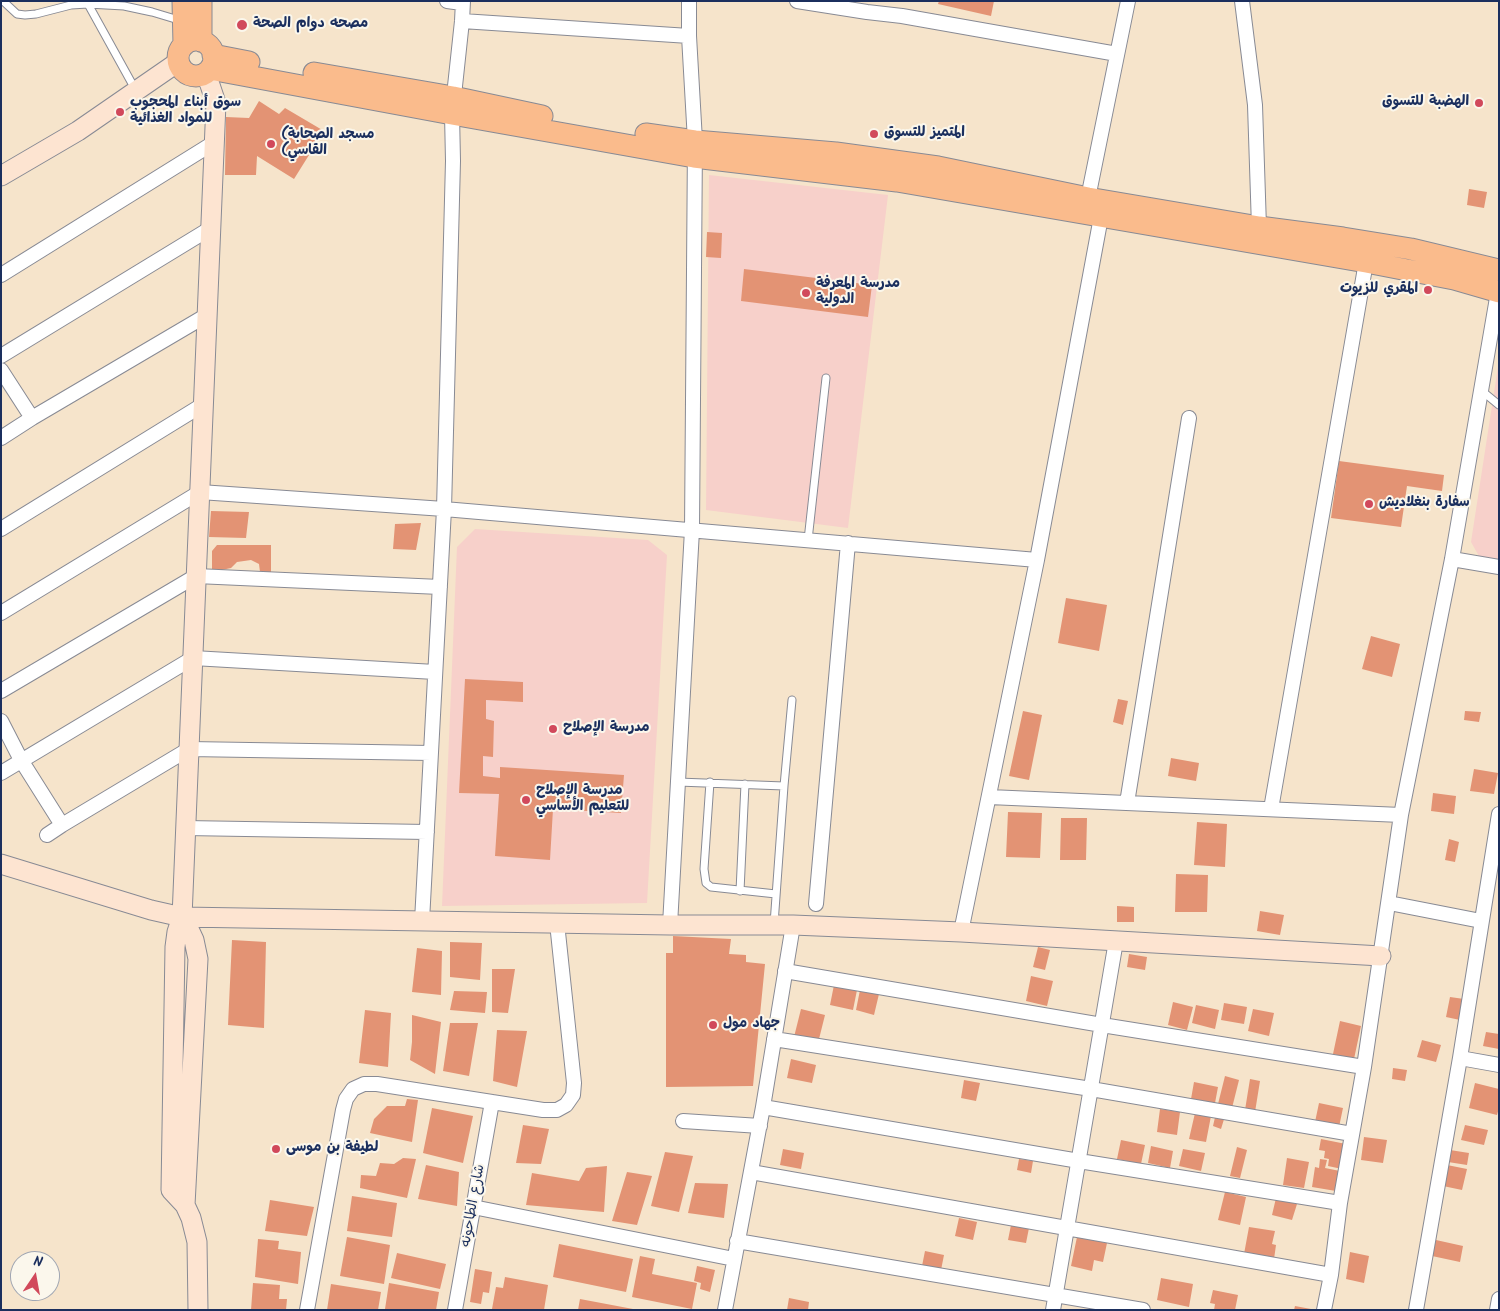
<!DOCTYPE html>
<html>
<head>
<meta charset="utf-8">
<style>
	body { margin:0 }
	#map { position:relative; width:1500px; height:1311px; overflow:hidden; background:#f6e4cb; font-family:Kalam,sans-serif }
	canvas { display:block }
	.frame { position:absolute; inset:0; border:2px solid #1b2f5e; pointer-events:none }
	.north { position:absolute; left:10px; top:1251px; width:50px; height:50px; box-sizing:border-box; background:#fbf7ec; border:1px solid #a1a7b3; border-radius:50%; rotate:12deg; font-size:14px; font-weight:700; line-height:20px; text-align:center; color:#1b2f5e }
	.north::after { content:''; display:block; margin:auto; width:18px; height:22px; background:#d1495b; clip-path:polygon(50% 0,100% 100%,50% 72%,0 100%) }
</style>
</head>
<body>
<div id="map">
<canvas width="1500" height="1311"></canvas>
<div class="frame"></div>
<div class="north">N</div>
</div>
<script>
const ctx = document.querySelector('canvas').getContext('2d');
ctx.lineJoin = 'round';
function fill(path, color) { ctx.fillStyle = color; ctx.fill(path, 'evenodd'); }
const poly = rows => new Path2D(rows.map(r => 'M' + r).join(''));
function stroke(path, color, width, dash) { ctx.strokeStyle = color; ctx.lineWidth = width; ctx.lineCap = dash ? 'butt' : 'round'; ctx.setLineDash(dash || []); ctx.stroke(path); }
function label(font, color, halo, rows, align = 'center') {
  ctx.font = font + ' Kalam,"Playpen Sans Arabic",sans-serif'; ctx.lineWidth = 4; ctx.setLineDash([]); ctx.textBaseline = 'middle'; ctx.strokeStyle = halo; ctx.fillStyle = color; for (const [text, x, y, turn = 0] of rows) {
    ctx.save(); ctx.translate(x, y); ctx.rotate((+turn || 0) * Math.PI / 180); ctx.textAlign = isNaN(turn) ? turn : align; if (halo) ctx.strokeText(text, 0, 0); ctx.fillText(text, 0, 0); ctx.restore();
  }
}
const built = poly([
	[709,175,888,195,848,528,706,510],
	[1499,360,1499,562,1480,558,1471,542],
	[475,529,648,540,667,555,647,903,442,906,457,547]
]);
const building = poly([
	[939,1,994,1,991,16,938,4],
	[259,101,279,114,285,108,324,131,294,179,257,156,256,175,225,175,226,117,249,118],
	[1469,189,1487,192,1484,208,1467,205],
	[707,232,722,233,721,258,706,257],
	[744,269,872,285,868,317,741,301],
	[1339,461,1444,475,1442,491,1407,486,1401,527,1331,518],
	[211,511,249,512,246,538,209,537],
	[421,523,416,550,393,549,395,524],
	[217,545,271,545,271,573,260,572,259,564,251,560,237,562,231,568,212,572,212,551],
	[1066,598,1107,605,1099,651,1058,643],
	[1371,636,1400,644,1392,677,1362,669],
	[465,679,523,682,523,702,486,700,486,719,494,721,493,757,483,756,483,776,500,778,500,767,624,775,621,813,553,809,550,860,495,856,499,794,459,793],
	[1118,699,1128,701,1123,725,1113,722],
	[1023,711,1042,715,1029,780,1009,776],
	[1465,711,1481,712,1479,722,1464,720],
	[1171,758,1199,763,1196,781,1168,776],
	[1474,769,1498,773,1494,794,1470,791],
	[1433,793,1456,796,1454,814,1431,811],
	[1008,812,1042,813,1040,858,1006,857],
	[1061,818,1087,818,1086,860,1060,860],
	[1197,822,1227,824,1225,867,1194,865],
	[1449,839,1459,842,1455,862,1445,860],
	[1176,874,1208,875,1207,912,1175,912],
	[1117,906,1134,907,1134,922,1117,922],
	[1260,911,1284,915,1280,935,1257,931],
	[673,936,731,939,729,954,746,955,746,962,765,964,753,1086,666,1087,666,953,673,953],
	[232,940,266,942,264,1028,228,1025],
	[450,942,482,943,480,980,450,977],
	[1038,947,1050,950,1045,970,1033,967],
	[417,948,442,951,441,995,412,992],
	[1129,954,1147,957,1145,970,1127,967],
	[492,969,515,969,508,1013,492,1012],
	[1031,976,1053,981,1047,1006,1026,1001],
	[834,985,857,990,853,1010,830,1005],
	[860,990,879,994,874,1015,856,1010],
	[454,991,487,992,485,1013,450,1010],
	[1450,997,1464,999,1460,1020,1446,1017],
	[1173,1002,1193,1007,1187,1030,1168,1025],
	[1224,1003,1247,1007,1244,1024,1221,1020],
	[1196,1005,1219,1010,1215,1029,1192,1023],
	[801,1009,825,1015,818,1043,794,1037],
	[1253,1009,1274,1013,1269,1036,1248,1031],
	[365,1010,391,1013,388,1067,359,1063],
	[412,1015,441,1022,435,1074,410,1060,412,1042],
	[1340,1021,1361,1026,1354,1059,1333,1054],
	[450,1023,478,1023,469,1076,443,1071],
	[497,1030,527,1031,517,1087,493,1081],
	[1486,1032,1499,1034,1499,1049,1483,1046],
	[1422,1040,1441,1045,1436,1062,1417,1057],
	[791,1059,816,1065,812,1083,787,1078],
	[1393,1068,1407,1070,1405,1081,1392,1079],
	[1225,1076,1239,1080,1232,1108,1218,1104],
	[1250,1079,1260,1081,1255,1112,1245,1110],
	[964,1080,980,1083,976,1101,961,1098],
	[1194,1082,1218,1087,1215,1103,1191,1099],
	[1475,1083,1499,1089,1499,1108,1497,1115,1469,1108],
	[407,1099,418,1100,412,1142,370,1133,374,1119,387,1106,405,1106],
	[1319,1103,1343,1108,1339,1127,1315,1122],
	[432,1108,473,1116,463,1163,423,1153],
	[1160,1109,1180,1112,1177,1135,1157,1132],
	[1195,1113,1211,1116,1206,1142,1189,1139],
	[1216,1113,1225,1116,1221,1129,1213,1126],
	[523,1125,549,1129,541,1164,516,1163],
	[1465,1125,1488,1130,1484,1145,1461,1140],
	[1364,1137,1387,1140,1383,1163,1361,1160],
	[1321,1139,1346,1144,1342,1169,1328,1166,1329,1159,1324,1158,1325,1151,1319,1150],
	[1121,1140,1145,1145,1141,1164,1117,1159],
	[1151,1146,1173,1151,1170,1168,1148,1163],
	[1237,1147,1247,1150,1240,1178,1230,1176],
	[783,1149,804,1153,801,1169,780,1165],
	[1183,1149,1205,1153,1201,1171,1179,1166],
	[1450,1150,1469,1153,1467,1165,1448,1162],
	[665,1152,693,1156,679,1212,651,1206],
	[403,1158,416,1159,407,1198,360,1188,361,1175,376,1176,380,1163,394,1164],
	[1287,1158,1309,1162,1304,1188,1283,1185],
	[1019,1159,1033,1161,1031,1173,1017,1170],
	[1320,1159,1327,1160,1325,1168,1340,1171,1336,1191,1312,1187,1315,1167,1319,1168],
	[426,1165,459,1172,457,1206,418,1199],
	[1447,1165,1467,1169,1462,1190,1443,1186],
	[607,1166,604,1212,526,1205,532,1173,579,1181,586,1168],
	[627,1172,652,1176,637,1225,612,1221],
	[695,1183,728,1184,724,1218,688,1213],
	[1225,1192,1246,1197,1240,1225,1218,1220],
	[352,1196,397,1203,392,1237,347,1231],
	[1276,1198,1297,1204,1292,1220,1272,1215],
	[270,1200,314,1207,307,1236,265,1231],
	[959,1218,977,1222,973,1240,955,1236],
	[1011,1225,1029,1228,1026,1243,1008,1240],
	[1249,1227,1275,1231,1272,1244,1276,1245,1274,1259,1244,1254],
	[347,1237,390,1245,384,1284,340,1276],
	[1077,1237,1107,1243,1103,1262,1094,1260,1092,1271,1071,1266],
	[258,1239,279,1241,278,1249,301,1252,298,1284,255,1277],
	[1436,1240,1463,1246,1460,1262,1432,1256],
	[559,1244,633,1259,626,1292,553,1277],
	[925,1251,944,1255,941,1270,922,1266],
	[1350,1252,1369,1256,1364,1283,1346,1279],
	[397,1253,446,1264,440,1289,391,1278],
	[640,1256,655,1259,652,1274,697,1283,692,1309,632,1297],
	[697,1266,715,1270,710,1292,700,1289,701,1283,694,1281],
	[475,1269,492,1272,489,1293,483,1292,481,1304,470,1302],
	[505,1277,548,1285,544,1310,500,1310,492,1309,496,1287,503,1288],
	[1161,1278,1193,1284,1189,1307,1157,1300],
	[253,1283,280,1285,279,1299,287,1299,286,1310,251,1310],
	[389,1283,439,1292,436,1310,385,1309],
	[331,1284,381,1292,378,1310,327,1310],
	[1213,1290,1238,1295,1235,1310,1214,1310,1215,1304,1210,1303],
	[789,1298,809,1302,808,1310,787,1310],
	[580,1299,633,1309,632,1310,578,1310],
	[1295,1306,1311,1309,1310,1310,1294,1310]
]);
const lane = poly([
	[3,1,17,14,25,15,36,14,71,5,88,4,124,6,152,12,182,21],
	[88,4,135,89],
	[1482,391,1499,405],
	[808,540,826,378],
	[678,782,784,786],
	[710,782,704,869,706,883,711,887,776,894],
	[740,891,745,784],
	[774,924,784,786,792,700]
]);
const street = poly([
	[447,1,462,3],
	[797,1,867,12,902,16,1117,54],
	[1242,1,1255,105,1259,227],
	[462,21,689,36],
	[1088,198,1128,1],
	[1,275,215,142],
	[1,356,211,228],
	[1,370,32,418],
	[1,438,32,418,207,315],
	[1,529,204,404],
	[1452,559,1499,567],
	[1037,560,1101,217],
	[1,613,200,492,444,509,1037,560,961,932],
	[1,691,196,576,440,587],
	[1,721,21,760,62,825],
	[1,773,193,658,435,672],
	[989,797,1401,815],
	[1127,803,1189,418],
	[1271,809,1366,262],
	[185,828,427,832],
	[47,835,62,825,189,749,431,753],
	[1389,903,1481,921],
	[816,904,848,543],
	[422,921,444,509,453,161,452,114,462,21,463,1],
	[670,925,692,530,695,141,689,36,689,1],
	[785,971,1102,1025,1364,1067],
	[774,1039,1091,1089,1352,1134],
	[1460,1058,1499,1065],
	[763,1107,1079,1161,1340,1203],
	[683,1121,760,1126],
	[751,1172,1331,1275],
	[473,1207,734,1259],
	[737,1241,1143,1310],
	[307,1310,343,1110,346,1099,353,1089,364,1084,377,1084,543,1110,557,1110,566,1105,573,1095,574,1083,557,923],
	[455,1310,492,1102],
	[725,1310,763,1107,793,925],
	[1053,1310,1116,941],
	[1324,1310,1331,1275,1340,1203,1364,1067,1401,815,1452,559,1498,292],
	[1416,1310,1460,1058,1499,814],
	[1497,1310,1499,1299]
]);
const secondary = poly([
	[1,176,78,131,178,62],
	[1,864,151,910,182,917,670,925,793,925,961,932,1381,956],
	[182,917,187,925,194,940,198,959,185,1205],
	[198,1310,197,1242,191,1218,185,1205,171,1190,175,947,177,932,182,917,216,103,209,82,203,75]
]);
const primary = poly([
	[183,1,184,45],
	'178 58a18 18 0 1 1 36 0a18 18 0 1 1-36 0Z',
	[201,41,201,1],
	[213,55,249,62],
	[210,69,452,114,694,157,897,181,1366,262,1454,279,1499,292],
	[314,73,453,97,542,116],
	[646,134,695,141,836,153,938,167,1088,198,1259,227,1343,238,1411,249,1499,270]
]);
const markers = [
	[242,25,6,"#d1495b"],
	[1479,103,5,"#d1495b"],
	[120,112,5,"#d1495b"],
	[874,134,5,"#d1495b"],
	[271,144,5,"#d1495b"],
	[1428,290,5,"#d1495b"],
	[806,293,5,"#d1495b"],
	[1369,504,5,"#d1495b"],
	[553,729,5,"#d1495b"],
	[526,800,5,"#d1495b"],
	[713,1025,5,"#d1495b"],
	[276,1149,5,"#d1495b"]
];
const poiNames = [
	["مصحه دوام الصحة",253,25],
	["الهضبة للتسوق",1469,103,"right"],
	["سوق أبناء المحجوب",130,104],
	["للمواد الغذائية",130,120],
	["المتميز للتسوق",884,134],
	["(مسجد الصحابة",281,136],
	["(القاسي",281,152],
	["مدرسة المعرفة",816,285],
	["الدولية",816,301],
	["المقري للزيوت",1418,290,"right"],
	["سفارة بنغلاديش",1379,504],
	["مدرسة الإصلاح",563,729],
	["مدرسة الإصلاح",536,792],
	["للتعليم الأساسي",536,808],
	["جهاد مول",723,1025],
	["لطيفة بن موسى",286,1149]
];
const streetNames = [
	["شارع الطاحونه",474,1206,-80]
];
fill(built, '#f7d0ca');
fill(building, '#e39374');
stroke(lane, '#888a94', 9);
stroke(street, '#888a94', 16);
stroke(secondary, '#888a94', 21);
stroke(primary, '#888a94', 23);
stroke(lane, '#fff', 7);
stroke(street, '#fff', 14);
stroke(secondary, '#fde4d1', 19);
stroke(primary, '#fabb8c', 21);
for (const [x, y, r, color] of markers) { const dot = new Path2D(); dot.arc(x, y, r, 0, 2 * Math.PI); ctx.fillStyle = color; ctx.fill(dot); stroke(dot, '#fbf7ec', 2); }
label('bold 14px', '#1b2f5e', '#fbf7ec', poiNames, 'left');
label('14px', '#1b2f5e', '#fbf7ec', streetNames);
</script>
</body>
</html>
